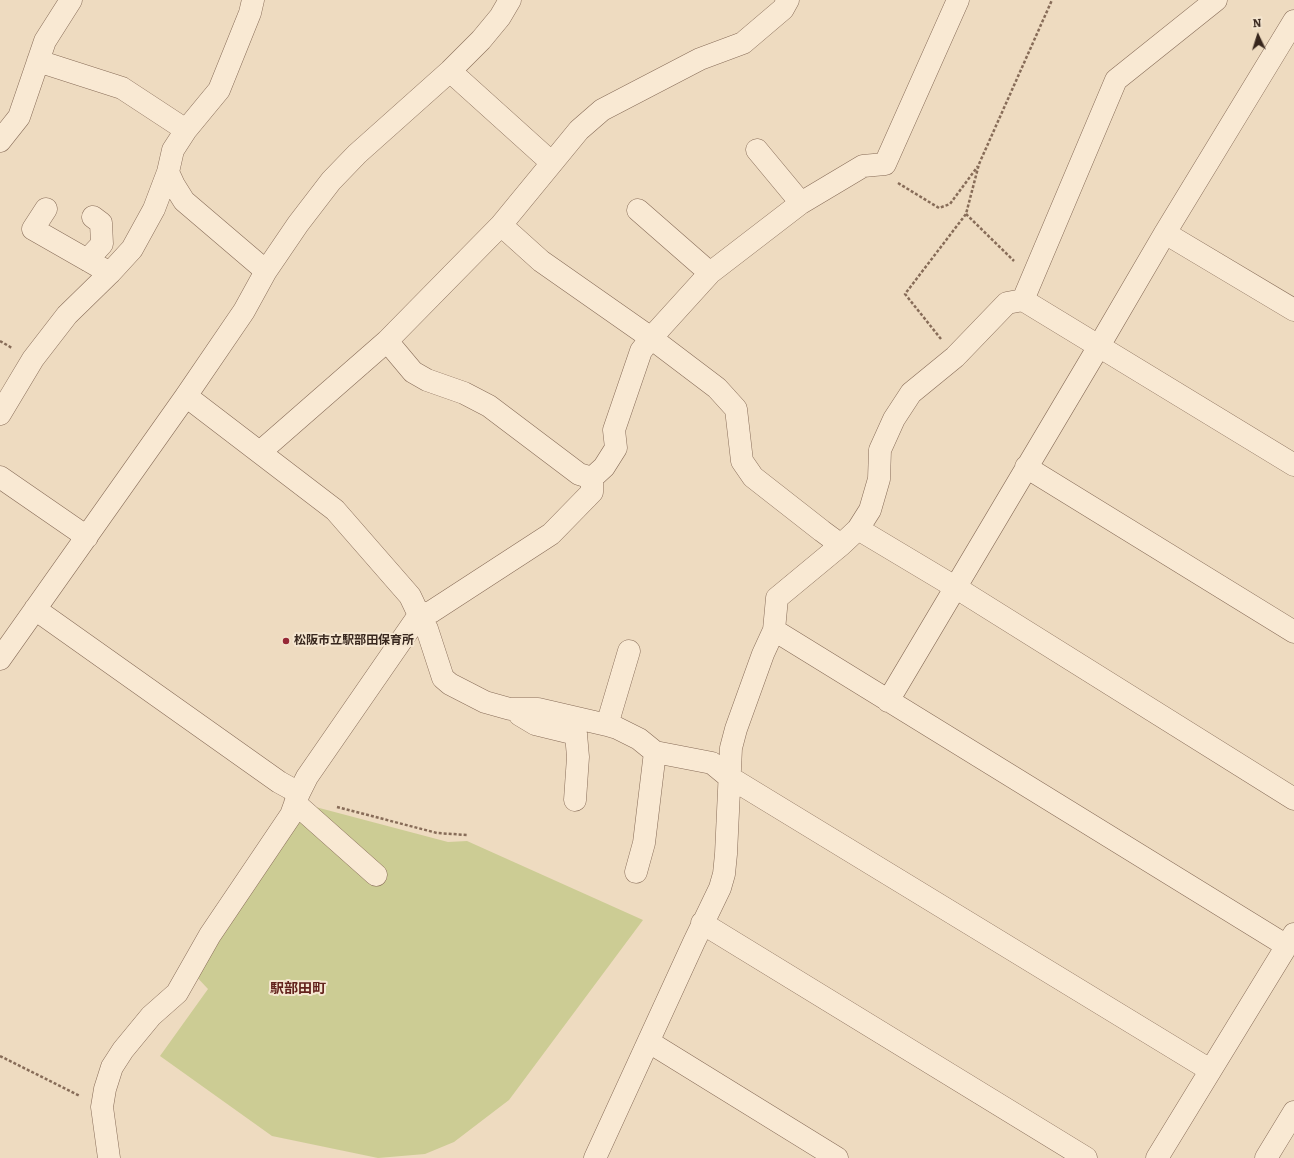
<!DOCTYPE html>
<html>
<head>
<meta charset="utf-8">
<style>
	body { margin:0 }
	#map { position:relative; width:1294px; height:1158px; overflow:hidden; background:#eedbc0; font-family:Bitter,serif }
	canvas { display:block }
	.north { position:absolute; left:1238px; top:16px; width:40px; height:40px; -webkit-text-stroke:3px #f5e6d0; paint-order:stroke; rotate:356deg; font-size:11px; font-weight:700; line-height:16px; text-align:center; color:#37261d }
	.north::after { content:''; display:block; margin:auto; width:14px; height:18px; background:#37261d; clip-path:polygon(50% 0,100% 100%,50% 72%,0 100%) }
</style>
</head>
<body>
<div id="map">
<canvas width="1294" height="1158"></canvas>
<div class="north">N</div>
</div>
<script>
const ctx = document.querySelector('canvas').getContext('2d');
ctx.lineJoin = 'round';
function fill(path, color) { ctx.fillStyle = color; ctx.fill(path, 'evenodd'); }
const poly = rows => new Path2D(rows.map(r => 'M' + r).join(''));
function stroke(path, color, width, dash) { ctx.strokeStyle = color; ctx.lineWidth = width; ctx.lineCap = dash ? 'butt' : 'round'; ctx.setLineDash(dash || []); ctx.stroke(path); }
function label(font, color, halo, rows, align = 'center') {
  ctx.font = font + ' Bitter,"Noto Sans JP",serif'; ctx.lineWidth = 4; ctx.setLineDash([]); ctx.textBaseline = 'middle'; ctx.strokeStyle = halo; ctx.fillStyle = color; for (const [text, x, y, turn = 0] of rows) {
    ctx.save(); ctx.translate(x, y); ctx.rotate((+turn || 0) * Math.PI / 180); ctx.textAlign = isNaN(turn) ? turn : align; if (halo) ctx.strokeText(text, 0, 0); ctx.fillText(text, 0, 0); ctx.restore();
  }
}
const green = poly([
	[308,805,448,842,467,841,643,920,509,1100,454,1142,425,1154,378,1158,272,1136,160,1056,208,989,193,973]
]);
const path = poly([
	[898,183,939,208,950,204,978,166],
	[966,214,1014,261],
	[941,339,905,294,966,214,979,164,1052,0],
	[0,341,12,348],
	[337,807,437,833,467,835],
	[0,1056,80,1096]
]);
const minor = poly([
	[958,0,885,164,863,166,801,203,710,273,651,338,641,351,614,430,616,448,604,467,592,478,592,492,551,534,431,612,419,615,427,629,443,678,450,684,485,702,510,709,538,709,607,725,617,728,639,739,655,752,712,763,729,777,1210,1070],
	[38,61,122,88,186,130],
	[450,71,552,163],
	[0,141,19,117,45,41,71,0],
	[757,150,801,203],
	[168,172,174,185,184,201,266,271],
	[46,209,33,229,110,273],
	[638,210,710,273],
	[501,225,541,261,651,338,717,388,736,409,742,461,753,477,822,531,841,545],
	[1165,233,1294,310],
	[87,260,102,244,101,223,93,217],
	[1023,300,1116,80,1216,0],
	[387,341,413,372,427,380,464,393,489,406,579,474,592,478],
	[0,414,33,359,67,315,110,273,132,249,154,209,168,172,173,150,186,130,219,90,250,13,253,0],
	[260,452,387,341,501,225,579,130,602,110,700,59,743,43,783,9,788,0],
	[1026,467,1294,632],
	[0,477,87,537],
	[858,529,955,587,1294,799],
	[35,609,279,782,299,793],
	[774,630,1287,946],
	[0,659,186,396,244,311,266,271,298,224,331,181,357,154,450,71,481,40,500,17,510,0],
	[888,701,1099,346,1165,233,1294,21],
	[520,715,535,724,576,734,578,757,575,800],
	[607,725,629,651],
	[295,803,376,875],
	[636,872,644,843,655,752],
	[702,923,1086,1158],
	[649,1042,837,1158],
	[109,1158,102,1107,105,1089,112,1067,123,1050,151,1016,177,993,210,935,291,815,299,793,307,777,419,615,410,596,335,510,186,396],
	[595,1158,694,942,720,888,724,874,726,854,731,748,736,729,763,654,774,630,777,598,841,545,858,529,870,510,879,479,880,450,894,419,911,393,955,357,1007,303,1023,300,1294,465],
	[1157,1158,1294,934],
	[1266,1158,1294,1112]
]);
const markers = [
	[286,641,4,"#962836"]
];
const poiNames = [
	["松阪市立駅部田保育所",294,641]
];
const quarterNames = [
	["駅部田町",298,989]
];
fill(green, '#cccc94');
stroke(minor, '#876c58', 23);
stroke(path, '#876c58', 2.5, [3, 2]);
stroke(minor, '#f9e9d3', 22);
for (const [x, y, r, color] of markers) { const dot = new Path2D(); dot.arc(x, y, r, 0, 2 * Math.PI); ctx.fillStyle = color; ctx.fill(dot); stroke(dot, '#f5e6d0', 1.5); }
label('bold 12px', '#37261d', '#f5e6d0', poiNames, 'left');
label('bold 14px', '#63221c', '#f5e6d0', quarterNames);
</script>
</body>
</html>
